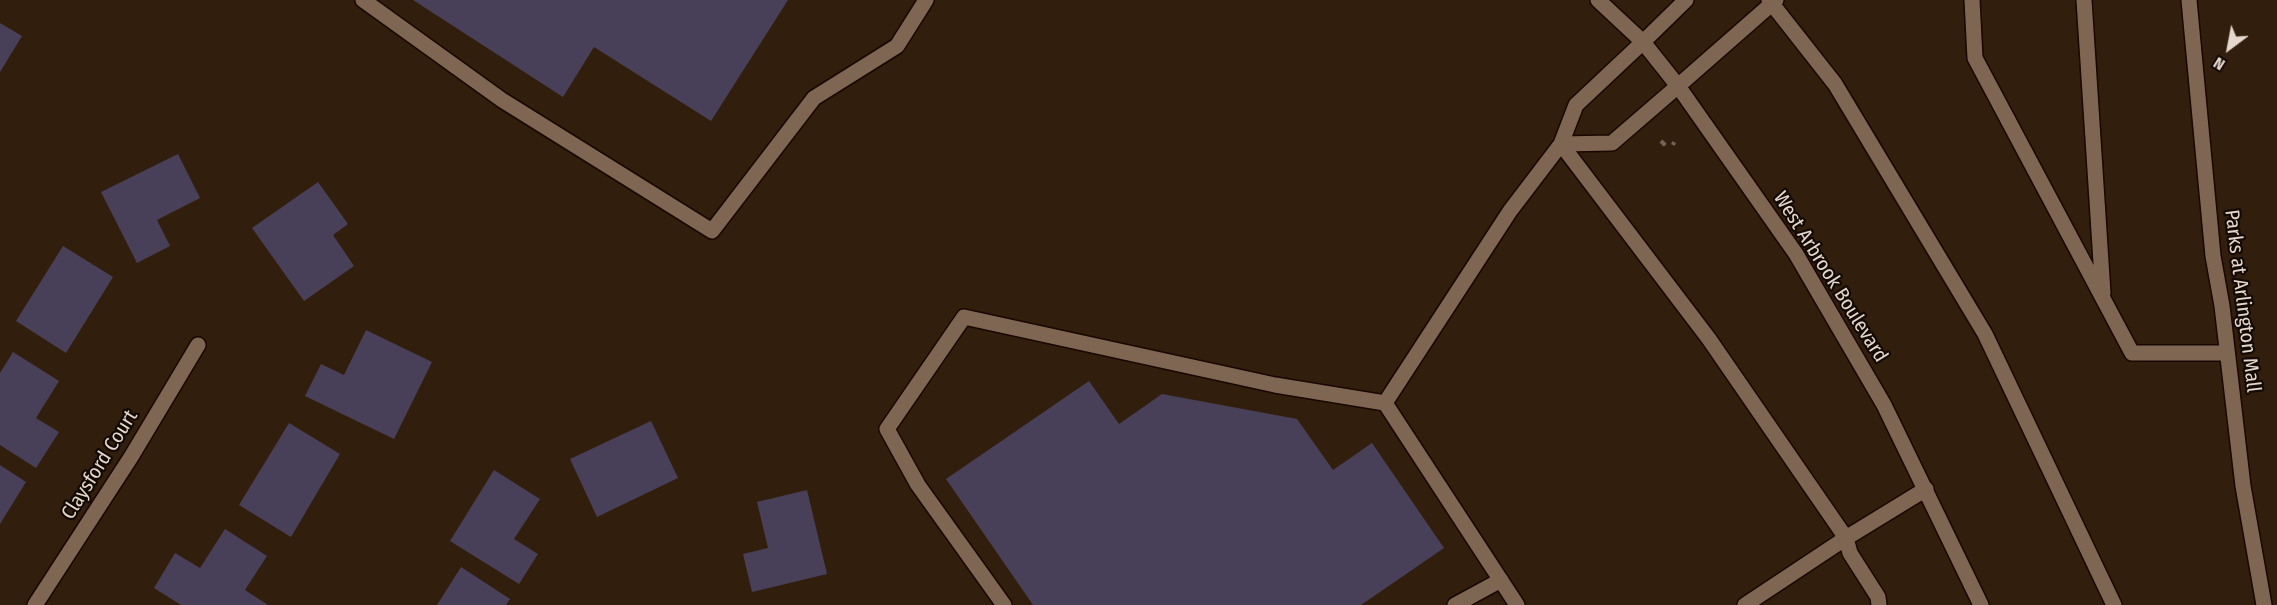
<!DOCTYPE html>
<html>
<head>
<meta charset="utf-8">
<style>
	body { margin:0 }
	#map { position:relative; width:2277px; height:605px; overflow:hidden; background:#321e0d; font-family:"Fira Sans Condensed",sans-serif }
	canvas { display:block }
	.north { position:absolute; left:2199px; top:18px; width:60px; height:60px; -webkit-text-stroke:4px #130a04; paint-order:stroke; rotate:212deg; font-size:16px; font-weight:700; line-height:24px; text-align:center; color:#e5d7cd }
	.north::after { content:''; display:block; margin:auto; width:21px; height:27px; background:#e5d7cd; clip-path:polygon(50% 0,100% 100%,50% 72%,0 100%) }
</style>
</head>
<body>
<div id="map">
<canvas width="2277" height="605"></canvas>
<div class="north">N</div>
</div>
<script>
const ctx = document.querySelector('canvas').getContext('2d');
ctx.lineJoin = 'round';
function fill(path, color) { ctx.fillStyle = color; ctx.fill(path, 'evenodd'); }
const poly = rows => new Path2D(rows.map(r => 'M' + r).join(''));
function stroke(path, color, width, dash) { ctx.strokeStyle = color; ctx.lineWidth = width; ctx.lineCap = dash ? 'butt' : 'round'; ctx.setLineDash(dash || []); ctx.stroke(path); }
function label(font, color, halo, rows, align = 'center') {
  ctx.font = font + ' "Fira Sans Condensed",sans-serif'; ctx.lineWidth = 4.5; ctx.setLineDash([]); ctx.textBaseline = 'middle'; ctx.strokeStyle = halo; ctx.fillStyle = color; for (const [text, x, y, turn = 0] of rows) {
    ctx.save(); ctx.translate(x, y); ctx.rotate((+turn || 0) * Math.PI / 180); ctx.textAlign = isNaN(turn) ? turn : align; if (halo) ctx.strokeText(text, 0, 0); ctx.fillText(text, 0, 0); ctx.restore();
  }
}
const building = poly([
	[413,0,788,0,711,121,594,47,563,97],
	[0,23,22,36,0,72],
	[178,154,200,198,157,220,170,246,137,263,101,192],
	[318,182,348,224,333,235,354,266,304,301,252,228],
	[63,246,113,277,66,353,16,321],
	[366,330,432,362,394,439,305,396,321,364,344,375],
	[13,352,59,381,36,418,59,432,36,468,0,445,0,373],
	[1089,381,1119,424,1162,394,1297,419,1333,470,1372,443,1444,548,1361,605,1033,605,946,479],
	[651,421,678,478,597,517,570,459],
	[289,423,340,454,291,537,239,505],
	[0,465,26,482,0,524],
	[494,470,540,499,514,539,538,554,519,584,450,541],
	[807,490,827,574,752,592,743,554,768,548,757,502],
	[225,529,267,556,245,590,268,605,181,605,154,588,175,553,200,568],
	[461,567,510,599,506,605,437,605]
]);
const path = poly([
	[1661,141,1667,147],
	[1673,145,1674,142]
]);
const service = poly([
	[363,0,502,100,712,231,814,98,897,46,926,0],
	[1972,0,1975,58,2132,353,2226,353],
	[2084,0,2103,293],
	[1561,144,1709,339,1846,538,1745,605],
	[1561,144,1612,143,1678,86],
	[1385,403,1510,211,1561,144,1576,105,1643,42],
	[1004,605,918,485,887,429,964,317,1275,385,1385,403,1517,605],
	[1455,605,1501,580],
	[1879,605,1878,597,1850,553,1846,538,1926,489]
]);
const minor = poly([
	[2189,0,2213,256,2222,306,2243,486,2264,605],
	[1643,42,1686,0],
	[1678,86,1776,0],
	[35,605,131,457,198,345]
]);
const tertiary = poly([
	[1598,0,1643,42,1678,86,1796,254,1884,405,1981,605],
	[1769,0,1835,84,1985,334,2114,605]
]);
const streetNames = [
	["West Arbrook Boulevard",1830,277,58],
	["Parks at Arlington Mall",2242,301,83],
	["Claysford Court",100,465,-58]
];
fill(building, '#484059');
stroke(service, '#190700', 18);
stroke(minor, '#190700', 18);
stroke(tertiary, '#190700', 18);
stroke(path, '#756355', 4, [6, 3]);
stroke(service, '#7f6653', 15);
stroke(minor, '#7f6653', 15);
stroke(tertiary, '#7f6653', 15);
label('20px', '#e5d7cd', '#130a04', streetNames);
</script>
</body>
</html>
